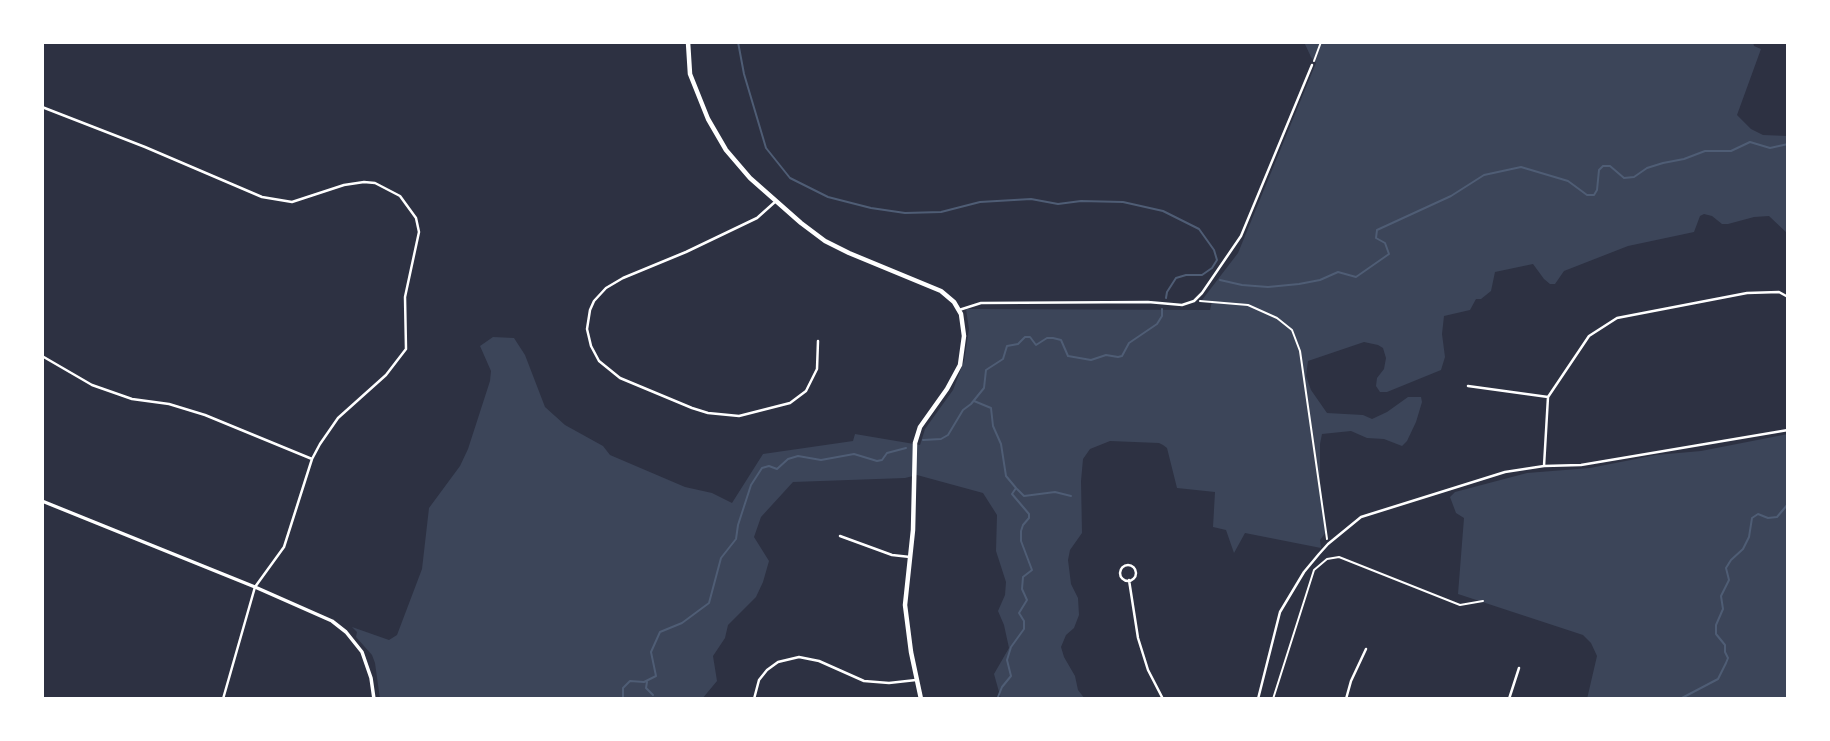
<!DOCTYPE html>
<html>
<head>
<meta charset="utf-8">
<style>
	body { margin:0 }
	#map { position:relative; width:1830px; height:741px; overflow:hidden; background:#2d3142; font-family:Inter,sans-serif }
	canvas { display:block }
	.frame { position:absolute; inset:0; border:44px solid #fff; pointer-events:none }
</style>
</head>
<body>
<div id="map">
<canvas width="1830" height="741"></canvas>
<div class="frame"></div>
</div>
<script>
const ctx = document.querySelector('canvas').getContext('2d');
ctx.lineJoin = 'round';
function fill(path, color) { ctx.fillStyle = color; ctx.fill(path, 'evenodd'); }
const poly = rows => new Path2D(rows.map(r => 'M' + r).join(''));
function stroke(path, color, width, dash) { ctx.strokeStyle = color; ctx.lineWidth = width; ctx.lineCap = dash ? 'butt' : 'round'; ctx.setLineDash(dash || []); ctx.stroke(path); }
const green = poly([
	[1304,42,1753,42,1754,46,1761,49,1737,115,1751,129,1763,135,1788,136,1788,234,1769,216,1754,217,1728,224,1722,224,1712,216,1704,214,1700,216,1694,232,1628,246,1564,271,1555,284,1550,284,1544,279,1533,264,1495,272,1491,291,1481,299,1476,299,1470,310,1444,316,1442,334,1445,357,1441,370,1387,392,1380,392,1376,386,1377,378,1384,369,1386,358,1383,348,1378,345,1364,342,1308,361,1306,376,1311,390,1327,413,1363,415,1372,419,1387,412,1408,397,1421,397,1422,402,1416,422,1407,441,1402,446,1384,439,1367,438,1351,431,1322,434,1320,444,1320,482,1326,532,1320,540,1321,548,1245,533,1234,553,1226,530,1213,527,1215,492,1177,488,1167,448,1163,445,1159,443,1110,441,1090,449,1083,459,1081,481,1082,533,1070,550,1068,560,1071,584,1078,598,1079,615,1074,628,1066,635,1061,647,1064,657,1075,676,1078,690,1085,699,1001,699,994,674,1009,648,1004,625,998,611,1005,595,1006,582,996,551,997,515,983,493,917,475,905,478,793,482,761,517,754,537,769,561,763,582,756,597,728,625,725,638,713,656,717,681,702,699,380,699,375,663,372,655,356,637,357,632,352,627,389,640,397,635,422,569,429,508,460,466,468,449,490,381,491,371,480,346,493,337,514,338,525,355,545,407,565,425,603,446,610,455,685,487,712,493,732,503,763,454,853,441,855,434,920,445,925,429,953,390,964,361,969,329,966,309,1210,310,1212,301,1202,300,1238,253,1316,63,1311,57],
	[1788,434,1788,699,1587,699,1597,656,1591,643,1583,635,1458,594,1464,518,1456,513,1450,497,1455,492,1527,473,1590,468,1656,455,1701,451]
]);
const stream = poly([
	[738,42,744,74,766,148,790,178,828,197,871,208,905,213,941,212,980,202,1031,199,1058,204,1081,201,1123,202,1163,211,1199,229,1214,250,1217,260,1212,268,1202,275,1186,275,1176,278,1167,292,1166,298],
	[1220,280,1242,285,1268,287,1299,284,1320,280,1338,272,1356,277,1389,254,1385,243,1376,238,1377,230,1451,196,1484,175,1521,167,1568,181,1587,195,1594,195,1597,190,1599,170,1603,166,1610,166,1624,178,1634,177,1647,168,1663,163,1684,159,1705,151,1731,151,1750,142,1770,148,1788,144],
	[974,401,991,408,993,426,1001,444,1006,476,1016,488,1012,494,1029,514,1029,518,1023,525,1021,531,1021,541,1032,570,1023,577,1022,589,1027,600,1019,613,1024,621,1024,629,1011,647,1007,660,1011,676,1002,687,998,697,1000,699],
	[923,440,941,439,948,435,963,410,971,404,984,388,986,370,1003,359,1007,346,1018,344,1025,337,1030,337,1036,345,1047,338,1053,338,1061,340,1068,356,1091,360,1106,355,1118,357,1122,356,1129,343,1157,324,1162,316,1162,309],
	[1017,489,1024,496,1055,492,1071,496],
	[647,682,646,688,653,695],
	[623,699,623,688,630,681,644,682,656,676,651,652,660,632,682,623,709,603,721,558,736,539,738,525,751,485,762,468,769,466,777,469,788,459,798,456,821,460,854,454,877,461,882,460,887,453,906,448],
	[1680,699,1718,679,1726,663,1728,658,1725,652,1725,645,1716,634,1716,625,1723,609,1721,596,1729,580,1726,568,1731,560,1743,549,1749,537,1752,518,1758,514,1768,518,1777,517,1788,504]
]);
const path = poly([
	[1314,61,1321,42],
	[1200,301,1248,305,1277,318,1292,330,1300,351,1327,539],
	[1273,699,1314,570,1327,559,1339,557,1460,605,1483,601]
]);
const minor = poly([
	[42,107,145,147,262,197,292,202,344,185,364,182,375,183,400,196,416,218,419,232,405,297,406,349,386,375,338,418,320,444,312,459,284,547,255,587,223,699],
	[776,201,757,218,686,252,623,278,606,288,594,301,590,310,587,329,591,346,599,361,620,378,692,408,708,413,739,416,790,403,806,391,817,369,818,341],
	[959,310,981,303,1148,302,1182,305,1194,301,1202,293,1241,236,1312,65],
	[42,356,92,385,132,399,169,404,205,415,312,459],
	[1468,386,1548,397],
	[1544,466,1548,397,1589,336,1617,318,1747,293,1779,292,1788,297],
	[840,536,892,555,910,557],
	'1120 573a8 8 0 1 1 16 0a8 8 0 1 1-16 0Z',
	[1129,580,1138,638,1148,670,1163,699],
	[754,699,759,680,767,670,778,662,799,657,819,661,864,681,889,683,916,680],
	[1258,699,1280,612,1304,572,1319,554,1328,544,1361,517,1505,472,1544,466,1581,465,1788,430],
	[1346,699,1351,681,1366,649],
	[1509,699,1519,668]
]);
const tertiary = poly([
	[42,501,255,587,332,621,346,632,362,652,371,678,374,699]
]);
const secondary = poly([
	[688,42,690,74,708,119,726,150,750,178,801,223,825,241,849,253,941,291,954,302,961,314,964,336,960,365,947,389,920,427,915,443,913,530,905,605,911,652,921,699]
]);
fill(green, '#3c4559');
stroke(stream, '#4f5d75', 2);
stroke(path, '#fff', 2);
stroke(minor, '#fff', 2.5);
stroke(tertiary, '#fff', 3.5);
stroke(secondary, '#fff', 4.5);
</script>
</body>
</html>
